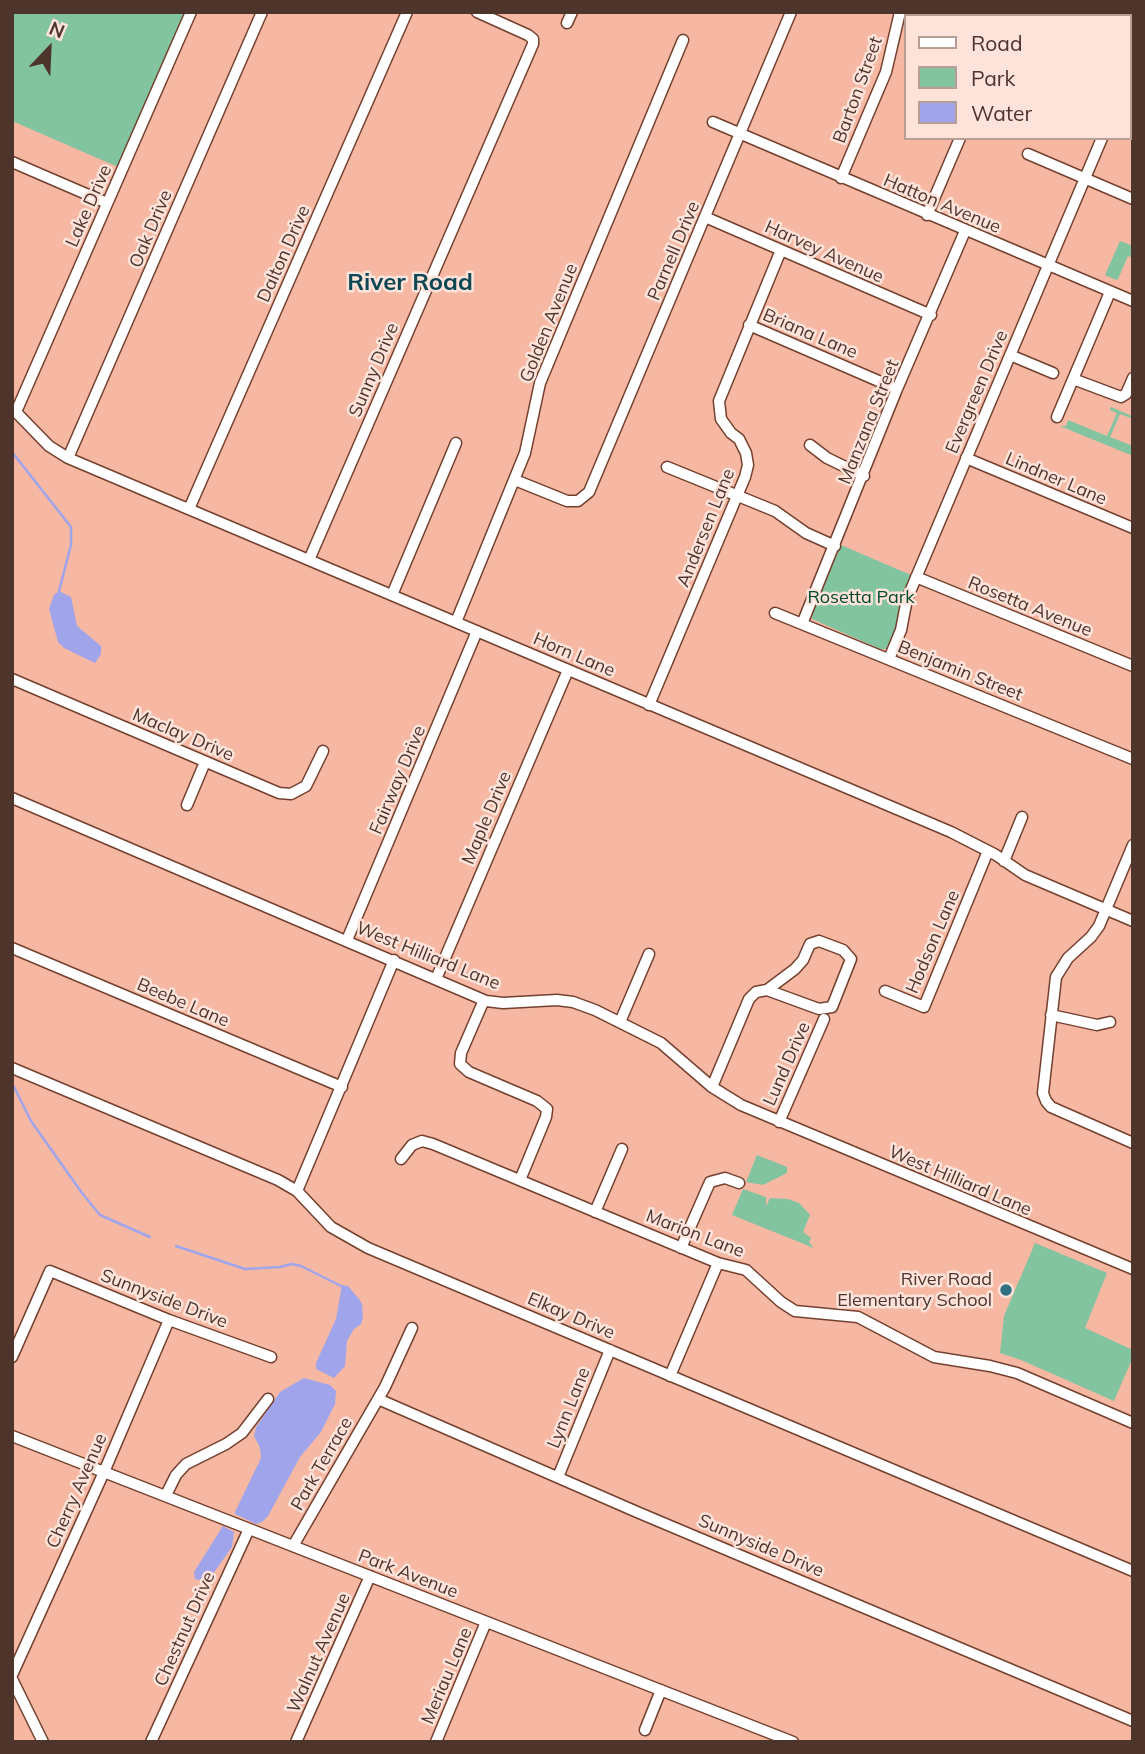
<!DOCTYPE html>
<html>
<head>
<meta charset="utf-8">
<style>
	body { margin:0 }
	#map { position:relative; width:1145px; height:1754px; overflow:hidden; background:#f6b8a3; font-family:Mulish,sans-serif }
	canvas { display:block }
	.frame { position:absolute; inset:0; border:14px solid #4e352c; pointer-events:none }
	.legend { position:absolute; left:904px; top:14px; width:228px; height:126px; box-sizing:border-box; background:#fde3da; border:2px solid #b79d94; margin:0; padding:9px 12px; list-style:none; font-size:21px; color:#4e352c }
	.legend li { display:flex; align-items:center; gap:14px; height:35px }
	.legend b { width:35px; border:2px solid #b79d94 }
	.north { position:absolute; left:14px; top:14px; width:70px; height:70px; -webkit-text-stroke:5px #fde3da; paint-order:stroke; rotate:23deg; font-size:19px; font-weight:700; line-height:28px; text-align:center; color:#4e352c }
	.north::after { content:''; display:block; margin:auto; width:24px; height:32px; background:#4e352c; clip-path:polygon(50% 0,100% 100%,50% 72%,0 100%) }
</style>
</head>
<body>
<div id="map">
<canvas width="1145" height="1754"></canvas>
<div class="frame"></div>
<ul class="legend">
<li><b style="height:9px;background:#fff"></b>Road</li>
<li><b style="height:19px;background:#82c3a0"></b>Park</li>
<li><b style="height:19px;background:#9fa4eb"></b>Water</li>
</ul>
<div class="north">N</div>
</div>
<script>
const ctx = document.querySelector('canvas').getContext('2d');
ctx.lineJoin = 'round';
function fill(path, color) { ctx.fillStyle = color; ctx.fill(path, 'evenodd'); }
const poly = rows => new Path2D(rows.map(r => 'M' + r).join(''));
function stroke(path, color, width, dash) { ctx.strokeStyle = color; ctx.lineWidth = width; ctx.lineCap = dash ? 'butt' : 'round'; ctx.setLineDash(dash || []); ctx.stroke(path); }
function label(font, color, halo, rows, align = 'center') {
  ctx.font = font + ' Mulish,sans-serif'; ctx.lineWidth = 5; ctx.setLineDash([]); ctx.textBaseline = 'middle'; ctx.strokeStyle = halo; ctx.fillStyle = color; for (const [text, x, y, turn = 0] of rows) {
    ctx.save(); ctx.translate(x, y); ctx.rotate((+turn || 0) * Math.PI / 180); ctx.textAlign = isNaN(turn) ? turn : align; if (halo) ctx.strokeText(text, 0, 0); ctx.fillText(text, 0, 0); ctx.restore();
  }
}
const green = poly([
	[12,12,186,12,118,167,12,121],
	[1120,241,1133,246,1133,258,1128,256,1118,279,1116,280,1105,275],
	[1111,407,1132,416,1131,418,1120,414,1110,437,1133,446,1133,456,1060,426,1066,426,1068,420,1107,436,1117,413,1110,410],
	[841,545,911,575,899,605,897,626,886,649,880,649,812,619,813,612],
	[757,1155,787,1167,787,1173,763,1185,746,1182],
	[743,1189,766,1197,766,1206,770,1198,788,1199,799,1203,810,1215,803,1232,811,1238,809,1242,814,1248,732,1215],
	[1035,1243,1107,1273,1085,1328,1133,1350,1133,1357,1114,1401,1021,1360,1000,1353,1004,1316]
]);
const water = poly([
	[59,591,71,597,77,626,101,646,101,654,95,663,64,648,58,642,49,609,54,595],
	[342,1285,348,1286,359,1299,362,1304,363,1317,361,1324,354,1329,347,1341,345,1366,334,1378,316,1369,316,1363,336,1319],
	[304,1378,330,1385,336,1391,335,1404,321,1432,300,1457,268,1516,262,1522,256,1524,235,1514,235,1512,261,1458,260,1448,254,1436,256,1427,280,1392],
	[223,1526,234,1532,232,1547,210,1578,199,1580,195,1579,194,1572]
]);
const stream = poly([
	[12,452,71,527,71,545,59,591],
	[12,1083,31,1121,82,1193,100,1215,150,1237],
	[176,1246,245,1269,280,1267,291,1264,301,1266,341,1286]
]);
const minor = poly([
	[1022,12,1030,16],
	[1012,16,1014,12],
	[567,23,572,12],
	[1129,75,1133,66],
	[713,122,1133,301],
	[1028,154,1133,199],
	[12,162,107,203],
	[841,178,886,72,900,12],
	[927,215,960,138],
	[705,217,931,315],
	[749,325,897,389],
	[1010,355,1053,373],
	[1073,379,1121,397,1126,394,1133,378],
	[12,408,49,446,68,458,951,832,996,855,1025,875,1133,921],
	[16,412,191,12],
	[1057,417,1110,292],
	[810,445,827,458,864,476],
	[68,458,262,12],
	[966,458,1133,528],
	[667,467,775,511,806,533,835,546],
	[515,480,567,501,578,501,589,492,791,12],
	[189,509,407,12],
	[309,560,533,44,533,39,528,35,477,12],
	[916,577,1133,666],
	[392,595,456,443],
	[775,613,1133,759],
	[456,622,525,453,540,383,683,40],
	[802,624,897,389,965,231],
	[889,659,901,630,907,599,1102,138],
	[12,679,279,793,291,794,306,786,323,751],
	[649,705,745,477,748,465,746,453,739,439,731,433,721,419,719,401,781,250],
	[12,798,486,1001,503,1003,557,1000,573,1002,595,1010,661,1043,712,1087,741,1105,1133,1269],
	[187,805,205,762],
	[1133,845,1099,926,1091,937,1068,958,1056,977,1043,1093,1046,1101,1051,1107,1133,1143],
	[1004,861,1022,817],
	[347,940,477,631],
	[819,941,843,950,851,959,832,1007,819,1009,767,990,795,969,803,960,810,944,819,941],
	[12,948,342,1087],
	[436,979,568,670],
	[885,991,924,1007,988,851],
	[484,1000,461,1053,460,1064,469,1072,537,1101,547,1109,546,1117,520,1180],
	[1051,1015,1097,1025,1110,1022],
	[620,1022,649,954],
	[12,1068,278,1180,297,1191,331,1227,368,1248,1133,1571],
	[712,1087,749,999,756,992,767,990],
	[779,1122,824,1019],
	[401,1159,412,1145,422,1141,433,1144,718,1263,746,1270,781,1302,795,1311,858,1317,934,1357,990,1366,1017,1373,1133,1423],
	[297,1191,394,960],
	[595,1212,622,1149],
	[681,1248,710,1182,725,1178,739,1183],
	[12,1357,50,1271,169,1320,271,1357],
	[670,1376,718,1263],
	[378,1399,637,1512,1133,1721],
	[12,1436,793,1742],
	[558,1477,610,1350],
	[166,1495,176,1475,186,1464,226,1444,242,1433,268,1399],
	[293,1546,385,1387,412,1328],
	[12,1675,104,1472,169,1320],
	[12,1679,43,1742],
	[645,1730,661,1690],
	[151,1742,249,1529],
	[296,1742,370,1576],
	[436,1742,486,1622]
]);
const markers = [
	[1006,1290,7,"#2f7083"]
];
const streetNames = [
	["Barton Street",858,90,-70],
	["Hatton Avenue",942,204,23],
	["Lake Drive",89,206,-66],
	["Oak Drive",151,229,-67],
	["Parnell Drive",674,251,-67],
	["Harvey Avenue",824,252,24],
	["Dalton Drive",284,254,-66],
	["Golden Avenue",549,323,-68],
	["Briana Lane",810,334,23],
	["Sunny Drive",374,370,-67],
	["Evergreen Drive",977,392,-67],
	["Manzana Street",869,422,-68],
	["Lindner Lane",1056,479,23],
	["Andersen Lane",706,528,-68],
	["Rosetta Avenue",1030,607,22],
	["Horn Lane",574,655,23],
	["Benjamin Street",960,671,22],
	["Maclay Drive",183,735,23],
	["Fairway Drive",398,780,-67],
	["Maple Drive",487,818,-67],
	["Hodson Lane",933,942,-67],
	["West Hilliard Lane",428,956,22],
	["Beebe Lane",183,1003,23],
	["Lund Drive",787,1064,-66],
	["West Hilliard Lane",960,1181,23],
	["Marion Lane",695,1234,21],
	["Sunnyside Drive",164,1299,21],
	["Elkay Drive",571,1316,23],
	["Lynn Lane",569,1408,-68],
	["Park Terrace",322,1464,-60],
	["Cherry Avenue",77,1491,-66],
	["Sunnyside Drive",761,1546,23],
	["Park Avenue",408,1574,21],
	["Chestnut Drive",185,1629,-66],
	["Walnut Avenue",319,1653,-66],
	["Meriau Lane",447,1676,-67]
];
const parkNames = [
	["Rosetta Park",861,598]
];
const poiNames = [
	["River Road",992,1280],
	["Elementary School",992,1301]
];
const districtNames = [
	["River Road",410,283]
];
fill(green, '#82c3a0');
fill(water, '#9fa4eb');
stroke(stream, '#9fa4eb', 2.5);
stroke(minor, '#74402e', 13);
stroke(minor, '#fff', 10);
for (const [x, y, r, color] of markers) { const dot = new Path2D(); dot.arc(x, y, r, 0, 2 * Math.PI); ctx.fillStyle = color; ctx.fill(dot); stroke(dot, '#fde3da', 2.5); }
label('18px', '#4e352c', '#fde3da', streetNames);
label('18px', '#03492e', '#fde3da', parkNames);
label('18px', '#4e352c', '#fde3da', poiNames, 'right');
label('bold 24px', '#0e4654', '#fde3da', districtNames);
</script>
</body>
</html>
